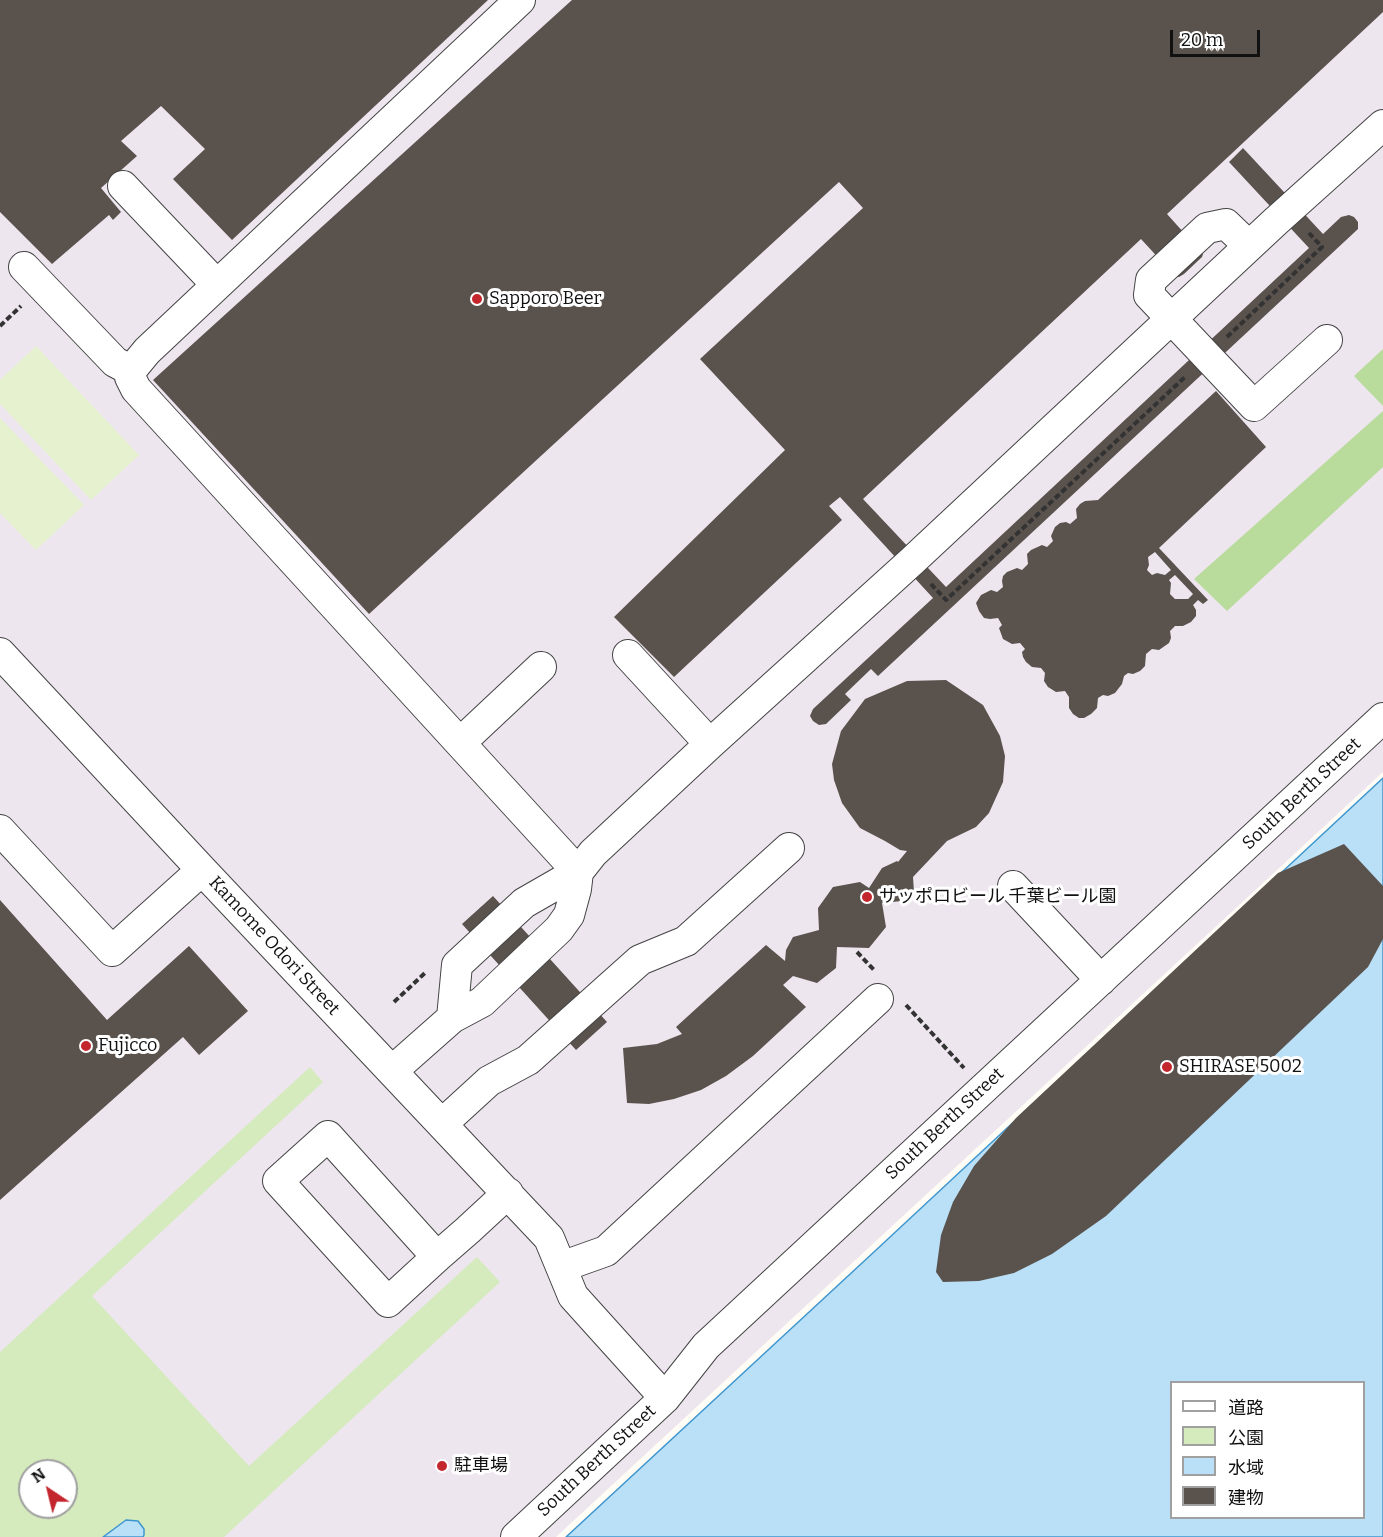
<!DOCTYPE html>
<html>
<head>
<meta charset="utf-8">
<style>
	body { margin:0 }
	#map { position:relative; width:1383px; height:1537px; overflow:hidden; background:#fffdf5; font-family:Bitter,"Noto Sans JP",serif }
	canvas { display:block }
	.legend { position:absolute; left:1170px; top:1381px; width:195px; height:138px; box-sizing:border-box; background:#fff; border:2px solid #a0a0a0; margin:0; padding:8px 10px; list-style:none; font-size:18px; color:#111 }
	.legend li { display:flex; align-items:center; gap:12px; height:30px }
	.legend b { width:30px; border:2px solid #a0a0a0 }
	.north { position:absolute; left:18px; top:1459px; width:60px; height:60px; box-sizing:border-box; background:#fff; border:2px solid #a0a0a0; border-radius:50%; rotate:325deg; font-size:16px; font-weight:700; line-height:24px; text-align:center; color:#111 }
	.north::after { content:''; display:block; margin:auto; width:21px; height:27px; background:#c4262e; clip-path:polygon(50% 0,100% 100%,50% 72%,0 100%) }
	.scale { position:absolute; left:1170px; top:30px; width:90px; height:27px; box-sizing:border-box; border:3px solid #111; border-top:0; padding-left:8px; font-size:18px; line-height:21px; white-space:nowrap; color:#111; -webkit-text-stroke:4px #fff; paint-order:stroke }
</style>
</head>
<body>
<div id="map">
<canvas width="1383" height="1537"></canvas>
<ul class="legend">
<li><b style="height:8px;background:#fff"></b>道路</li>
<li><b style="height:16px;background:#d5ebbd"></b>公園</li>
<li><b style="height:16px;background:#b9e0f7"></b>水域</li>
<li><b style="height:16px;background:#5a524d"></b>建物</li>
</ul>
<div class="north">N</div>
<div class="scale">20 m</div>
</div>
<script>
const ctx = document.querySelector('canvas').getContext('2d');
ctx.lineJoin = 'round';
function fill(path, color) { ctx.fillStyle = color; ctx.fill(path, 'evenodd'); }
const poly = rows => new Path2D(rows.map(r => 'M' + r).join(''));
function stroke(path, color, width, dash) { ctx.strokeStyle = color; ctx.lineWidth = width; ctx.lineCap = dash ? 'butt' : 'round'; ctx.setLineDash(dash || []); ctx.stroke(path); }
function label(font, color, halo, rows, align = 'center') {
  ctx.font = font + ' Bitter,"Noto Sans JP",serif'; ctx.lineWidth = 6; ctx.setLineDash([]); ctx.textBaseline = 'middle'; ctx.strokeStyle = halo; ctx.fillStyle = color; for (const [text, x, y, turn = 0] of rows) {
    ctx.save(); ctx.translate(x, y); ctx.rotate((+turn || 0) * Math.PI / 180); ctx.textAlign = isNaN(turn) ? turn : align; if (halo) ctx.strokeText(text, 0, 0); ctx.fillText(text, 0, 0); ctx.restore();
  }
}
const industrial = poly([
	[0,0,1383,0,1383,772,556,1537,0,1537],
	[30,1471,66,1471,66,1507,30,1507]
]);
const green = poly([
	[310,1067,323,1082,92,1296,249,1466,477,1257,500,1282,224,1537,0,1537,0,1352],
	[30,1471,66,1471,66,1507,30,1507]
]);
const forest = poly([
	[1383,349,1383,406,1354,376],
	[1383,411,1383,467,1227,611,1194,579]
]);
const pitch = poly([
	[36,346,139,455,91,500,0,404,0,380],
	[0,418,84,505,36,550,0,513]
]);
const water = poly([
	[1383,778,1383,1537,566,1537,875,1251,1383,778],
	[1172,1382,1364,1382,1364,1518,1172,1518,1172,1382],
	[126,1520,138,1521,144,1529,144,1535,143,1537,103,1537,126,1520]
]);
const building = poly([
	[0,0,488,0,232,240,173,179,205,149,161,106,121,141,137,156,101,188,121,212,113,220,109,215,52,264,0,212],
	[572,0,1383,0,1383,12,1167,214,1203,254,1202,257,1184,274,1179,277,1175,276,1141,239,863,499,946,587,1309,248,1229,162,1243,148,1323,234,1341,217,1349,215,1354,217,1358,222,1358,229,878,676,871,669,845,694,851,700,826,724,819,725,813,721,810,716,813,709,933,598,840,497,829,506,842,520,674,677,614,617,785,450,700,359,863,208,839,182,369,614,153,380],
	[1216,391,1266,447,1159,548,1208,600,1203,604,1198,600,1193,605,1196,610,1196,616,1191,622,1183,626,1175,626,1170,631,1171,638,1169,643,1159,650,1152,649,1146,654,1145,666,1140,671,1133,674,1128,673,1124,676,1122,684,1115,693,1108,696,1103,695,1098,698,1097,708,1091,714,1084,718,1079,718,1073,714,1069,708,1069,697,1065,691,1056,692,1048,687,1044,681,1045,673,1041,668,1032,667,1026,662,1023,657,1022,652,1025,649,1020,643,1012,644,1003,639,999,628,1002,625,998,618,990,619,984,618,979,611,976,603,981,595,991,590,997,592,1003,587,1002,581,1003,576,1007,572,1017,568,1022,570,1028,564,1027,554,1031,550,1042,545,1047,547,1053,541,1051,536,1055,527,1060,523,1066,522,1070,524,1077,518,1076,509,1080,504,1085,501,1098,500],
	[1155,552,1171,570,1165,575,1157,573,1152,575,1147,570,1149,565,1148,557],
	[1175,575,1193,594,1188,599,1175,599,1170,594,1171,583,1169,580],
	[946,680,983,705,1000,736,1005,756,1003,782,989,813,976,827,947,841,913,877,914,892,902,901,882,903,886,927,869,948,837,947,836,968,817,983,793,976,783,985,806,1007,753,1056,726,1076,701,1090,674,1099,649,1104,627,1103,623,1048,657,1044,682,1034,676,1027,766,945,785,961,786,950,793,937,819,930,818,908,833,887,860,882,869,888,882,868,897,861,898,862,907,851,900,850,885,841,860,828,842,803,834,780,832,764,841,731,865,699,907,681],
	[1344,844,1383,886,1383,939,1368,967,1106,1216,1052,1254,1014,1273,979,1281,943,1282,936,1272,941,1235,953,1202,974,1166,1016,1118,1278,873],
	[493,896,607,1022,576,1050,462,924],
	[0,900,107,1020,189,946,248,1011,199,1055,183,1037,0,1200]
]);
const path = poly([
	[0,326,21,306],
	[1227,337,1322,247,1308,232],
	[931,584,946,600,1185,377],
	[857,952,875,971],
	[394,1002,426,972],
	[906,1005,964,1068]
]);
const minor = poly([
	[123,186,217,285],
	[1249,246,1226,224,1207,228,1151,280,1149,295,1254,406,1327,340],
	[24,267,115,362,132,371],
	[0,653,202,870,549,1238,573,1296,665,1398],
	[628,655,710,744],
	[460,743,541,667],
	[0,830,112,951,202,870],
	[1013,886,1101,980],
	[452,1018,457,965,524,903,578,872,136,389,130,377,133,368,147,351,520,0],
	[392,1071,452,1018,482,1002,559,929,569,915,576,889,578,872,593,853,710,744,911,562,1275,222,1383,125],
	[442,1124,489,1081,528,1060,640,960,686,941,789,848],
	[437,1257,328,1136,278,1181,388,1302,437,1257,468,1230,508,1193],
	[561,1267,606,1251,878,999],
	[516,1537,665,1398,706,1346,1383,718]
]);
const markers = [
	[477,299,6,"#c4262e"],
	[867,897,6,"#c4262e"],
	[86,1046,6,"#c4262e"],
	[1167,1067,6,"#c4262e"],
	[442,1466,6,"#c4262e"]
];
const poiNames = [
	["Sapporo Beer",489,299],
	["サッポロビール 千葉ビール園",879,897],
	["Fujicco",98,1046],
	["SHIRASE 5002",1179,1067],
	["駐車場",454,1466]
];
const streetNames = [
	["South Berth Street",1302,794,-43],
	["Kamome Odori Street",274,946,47],
	["South Berth Street",945,1124,-43],
	["South Berth Street",597,1461,-43]
];
fill(industrial, '#eee6ef');
fill(green, '#d5ebbd');
fill(forest, '#b9dc9c');
fill(pitch, '#e6f2cf');
fill(water, '#b9e0f7');
stroke(water, '#3f96cf', 1.5);
fill(building, '#5a524d');
stroke(minor, '#444', 32);
stroke(path, '#333', 4, [6, 3]);
stroke(minor, '#fff', 30);
for (const [x, y, r, color] of markers) { const dot = new Path2D(); dot.arc(x, y, r, 0, 2 * Math.PI); ctx.fillStyle = color; ctx.fill(dot); stroke(dot, '#fff', 2); }
label('18px', '#111', '#fff', poiNames, 'left');
label('18px', '#111', '#fff', streetNames);
</script>
</body>
</html>
